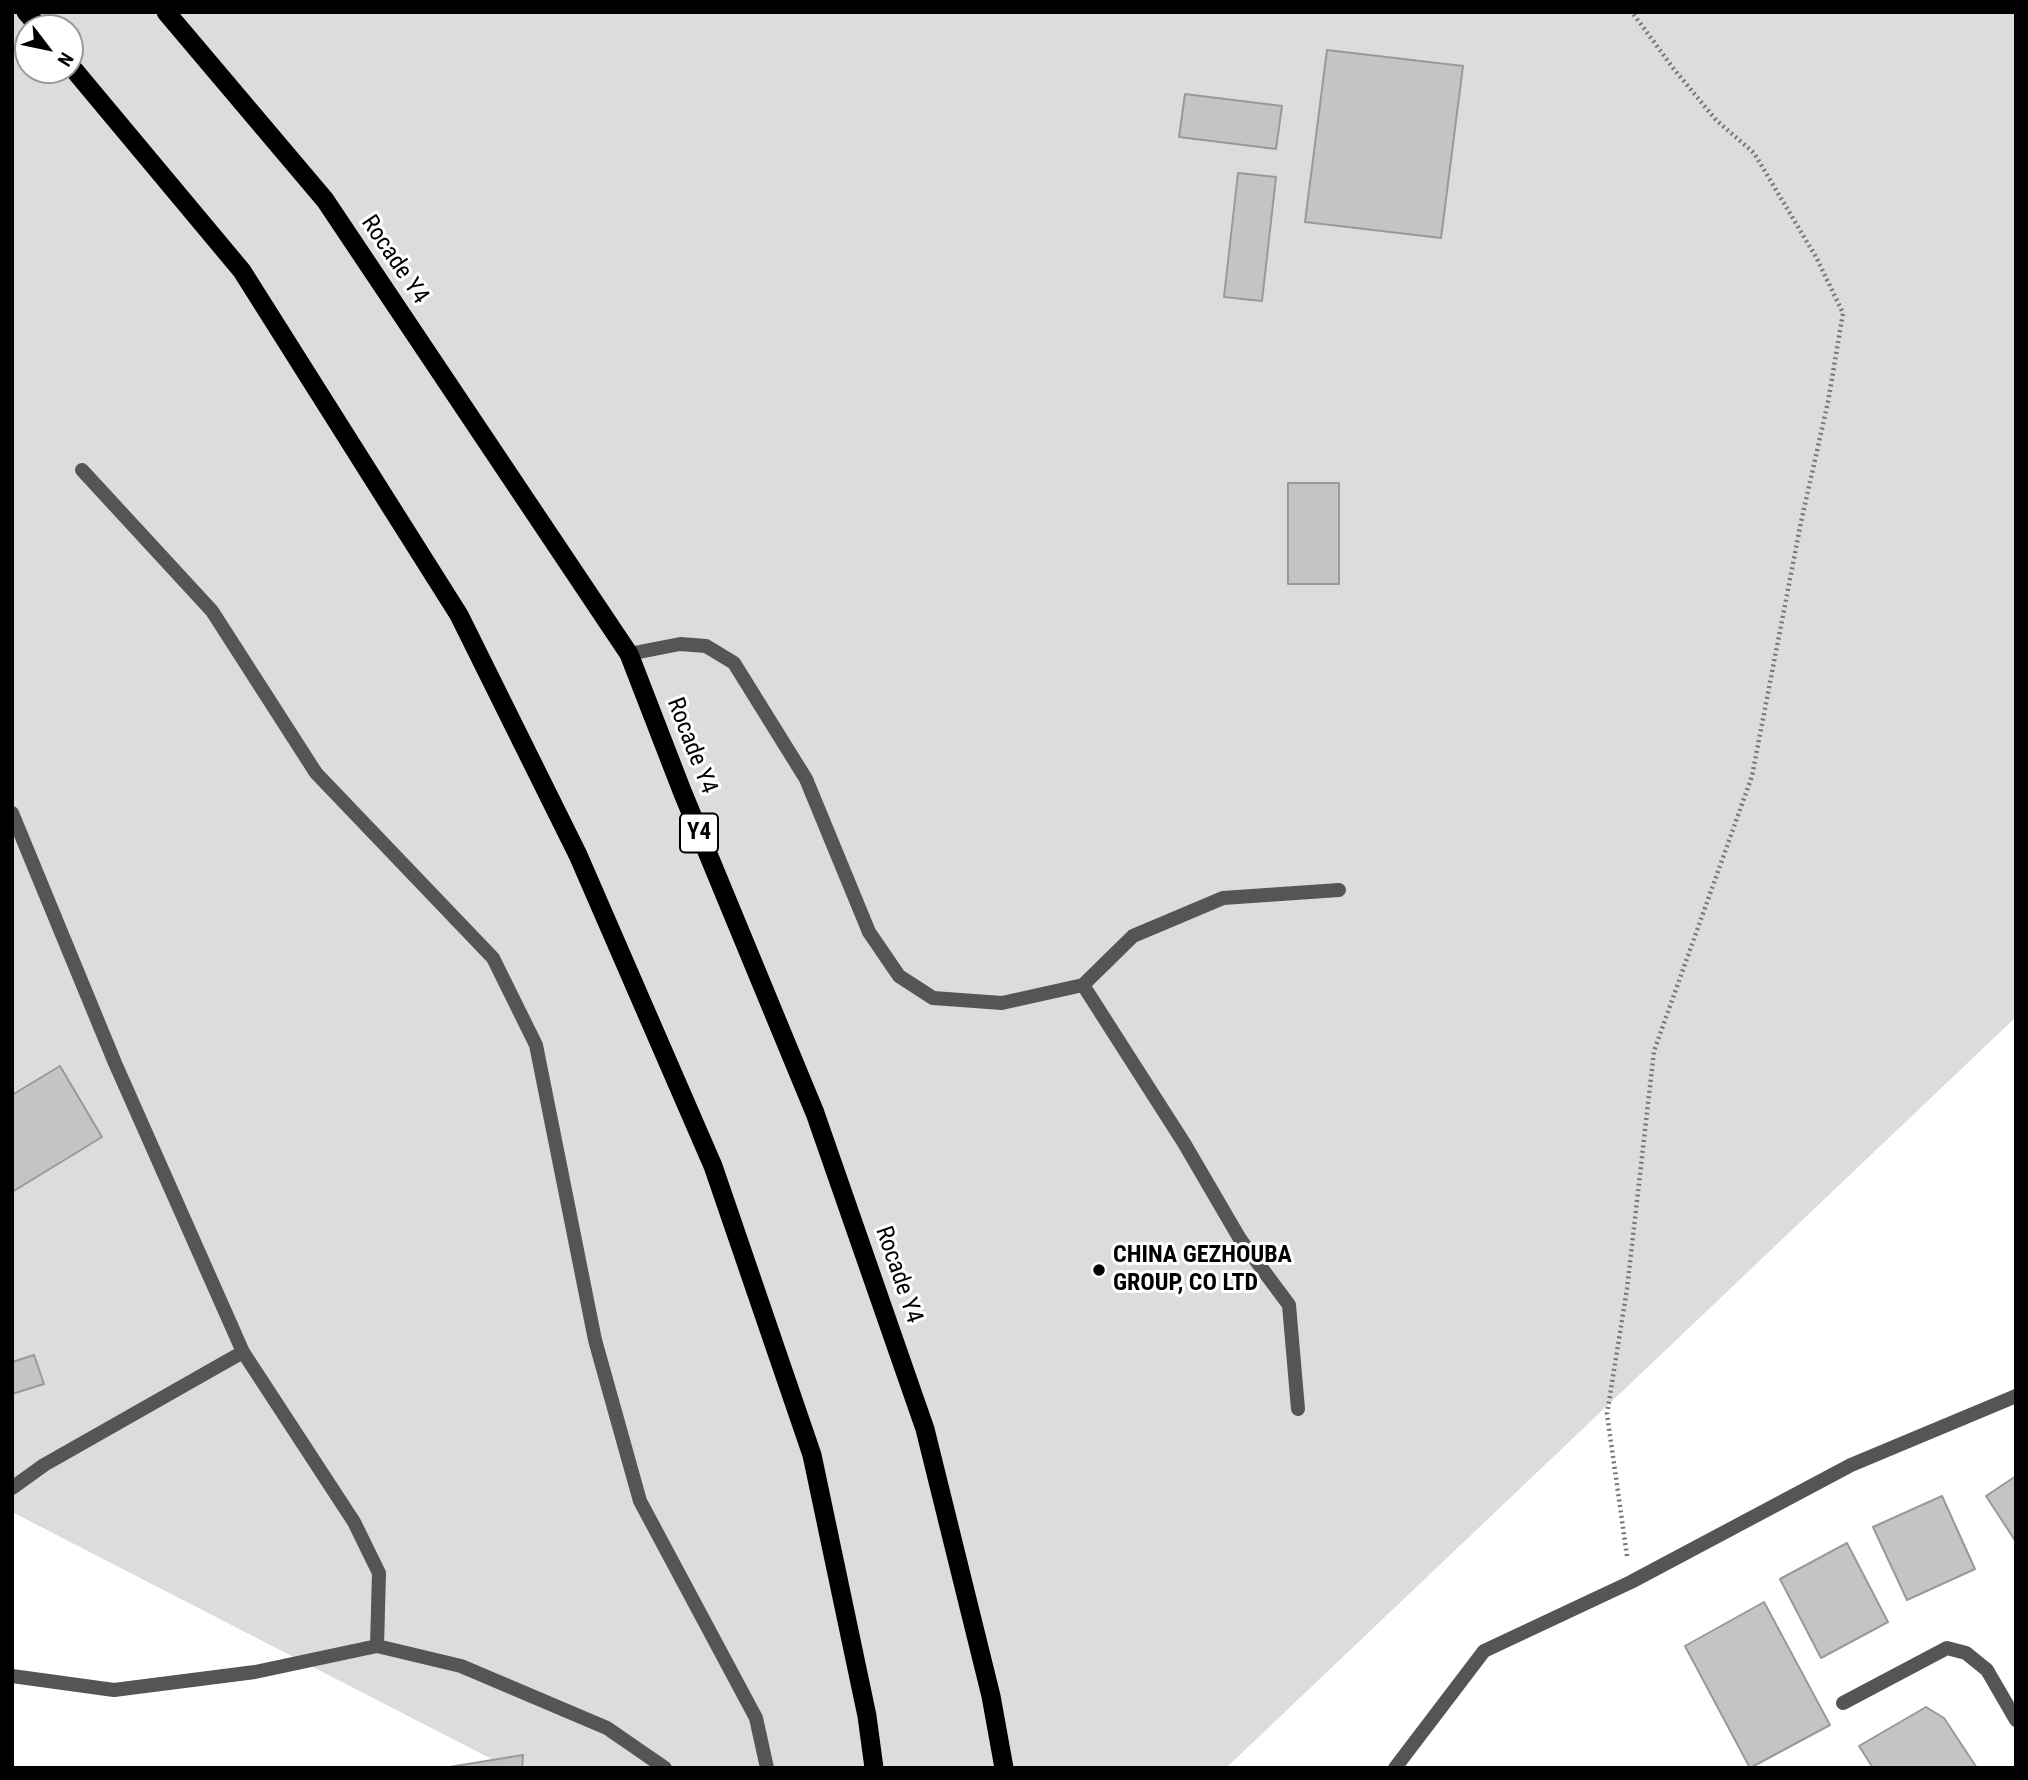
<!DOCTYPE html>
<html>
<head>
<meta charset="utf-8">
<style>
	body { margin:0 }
	#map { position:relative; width:2028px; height:1780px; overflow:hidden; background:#fff; font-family:"Roboto Condensed",sans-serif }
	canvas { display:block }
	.frame { position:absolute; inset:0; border:14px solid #000; pointer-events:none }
	.north { position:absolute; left:14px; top:14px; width:70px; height:70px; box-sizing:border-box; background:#fff; border:2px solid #999; border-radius:50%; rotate:122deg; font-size:19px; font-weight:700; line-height:28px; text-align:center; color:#000 }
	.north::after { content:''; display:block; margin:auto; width:24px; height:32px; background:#000; clip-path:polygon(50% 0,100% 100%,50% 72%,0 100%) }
</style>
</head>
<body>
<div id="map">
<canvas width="2028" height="1780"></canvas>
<div class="frame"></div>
<div class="north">N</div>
</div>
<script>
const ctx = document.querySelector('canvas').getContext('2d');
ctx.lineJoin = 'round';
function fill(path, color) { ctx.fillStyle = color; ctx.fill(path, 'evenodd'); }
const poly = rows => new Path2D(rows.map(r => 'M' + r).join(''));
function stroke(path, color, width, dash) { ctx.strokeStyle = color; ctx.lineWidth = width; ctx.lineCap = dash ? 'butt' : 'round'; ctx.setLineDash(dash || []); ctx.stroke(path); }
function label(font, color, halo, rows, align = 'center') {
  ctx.font = font + ' "Roboto Condensed",sans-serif'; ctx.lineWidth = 6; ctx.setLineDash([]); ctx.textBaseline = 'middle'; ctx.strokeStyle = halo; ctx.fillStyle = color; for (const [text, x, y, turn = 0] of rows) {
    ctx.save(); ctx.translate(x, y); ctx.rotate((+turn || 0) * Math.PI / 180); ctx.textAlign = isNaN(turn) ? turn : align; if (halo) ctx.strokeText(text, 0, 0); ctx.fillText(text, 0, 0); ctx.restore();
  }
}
const green = poly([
	[12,12,2016,12,2016,1017,1226,1768,509,1768,12,1512],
	[28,28,70,28,70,70,28,70]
]);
const building = poly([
	[1327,50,1463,66,1441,238,1305,222,1327,50],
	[1185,94,1282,106,1276,149,1179,137,1185,94],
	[1238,173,1276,177,1262,301,1224,297,1238,173],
	[1288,483,1339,483,1339,584,1288,584,1288,483],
	[60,1066,102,1137,12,1192,12,1095,60,1066],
	[34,1355,44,1384,12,1394,12,1362,34,1355],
	[2016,1476,2016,1542,1986,1496,2016,1476],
	[1942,1496,1975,1569,1907,1600,1873,1527,1942,1496],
	[1847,1543,1888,1622,1821,1658,1780,1579,1847,1543],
	[1764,1602,1830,1725,1750,1768,1685,1646,1764,1602],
	[1926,1707,1944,1718,1977,1768,1873,1768,1859,1746,1926,1707],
	[523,1755,522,1768,443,1768,523,1755]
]);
const path = poly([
	[1627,1556,1607,1414,1627,1289,1654,1051,1752,776,1801,522,1828,402,1843,313,1816,257,1754,153,1716,120,1673,68,1632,12]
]);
const service = poly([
	[629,654,680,644,706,646,734,663,806,779,869,932,899,976,933,998,1002,1003,1083,985,1133,936,1223,898,1339,890],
	[1083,985,1184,1143,1240,1239,1289,1305,1298,1409]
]);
const minor = poly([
	[82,470,212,611,316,773,493,958,536,1045,595,1340,640,1501,756,1718,767,1768],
	[12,813,115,1063,243,1352,354,1522,379,1573,377,1646],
	[12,1488,44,1465,243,1352],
	[12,1676,114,1690,255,1672,377,1646,461,1666,607,1728,665,1768],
	[1843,1703,1947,1648,1966,1653,1987,1670,2016,1720],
	[1395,1768,1484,1651,1631,1582,1851,1465,2016,1396]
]);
const trunk = poly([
	[26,12,40,28],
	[166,12,325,200,629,654,682,791,815,1113,925,1429,991,1696,1004,1768],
	[70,65,242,271,459,615,578,855,713,1166,812,1455,867,1716,874,1768]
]);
const markers = [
	[1099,1270,7,"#000"]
];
const shields = [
	[699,833,38]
];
const shieldNames = [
	["Y4",699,833]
];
const streetNames = [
	["Rocade Y4",394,260,56],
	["Rocade Y4",691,746,69],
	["Rocade Y4",898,1275,71]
];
const poiNames = [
	["CHINA GEZHOUBA",1113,1256],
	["GROUP, CO LTD",1113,1284]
];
fill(green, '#dcdcdc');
fill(building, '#c4c4c4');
stroke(building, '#999', 2);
stroke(path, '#777', 4.5, [2, 3.5]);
stroke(service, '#555', 14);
stroke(minor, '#555', 14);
stroke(trunk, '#000', 19);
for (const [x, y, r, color] of markers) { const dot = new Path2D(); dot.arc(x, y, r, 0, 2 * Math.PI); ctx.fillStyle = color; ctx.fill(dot); stroke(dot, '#fff', 2.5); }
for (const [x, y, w] of shields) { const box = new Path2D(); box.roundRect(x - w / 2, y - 19.5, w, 39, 5); ctx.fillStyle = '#fff'; ctx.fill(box); stroke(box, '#000', 2); }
label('bold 23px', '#000', null, shieldNames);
label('24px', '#000', '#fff', streetNames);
label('bold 24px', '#000', '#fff', poiNames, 'left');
</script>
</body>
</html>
